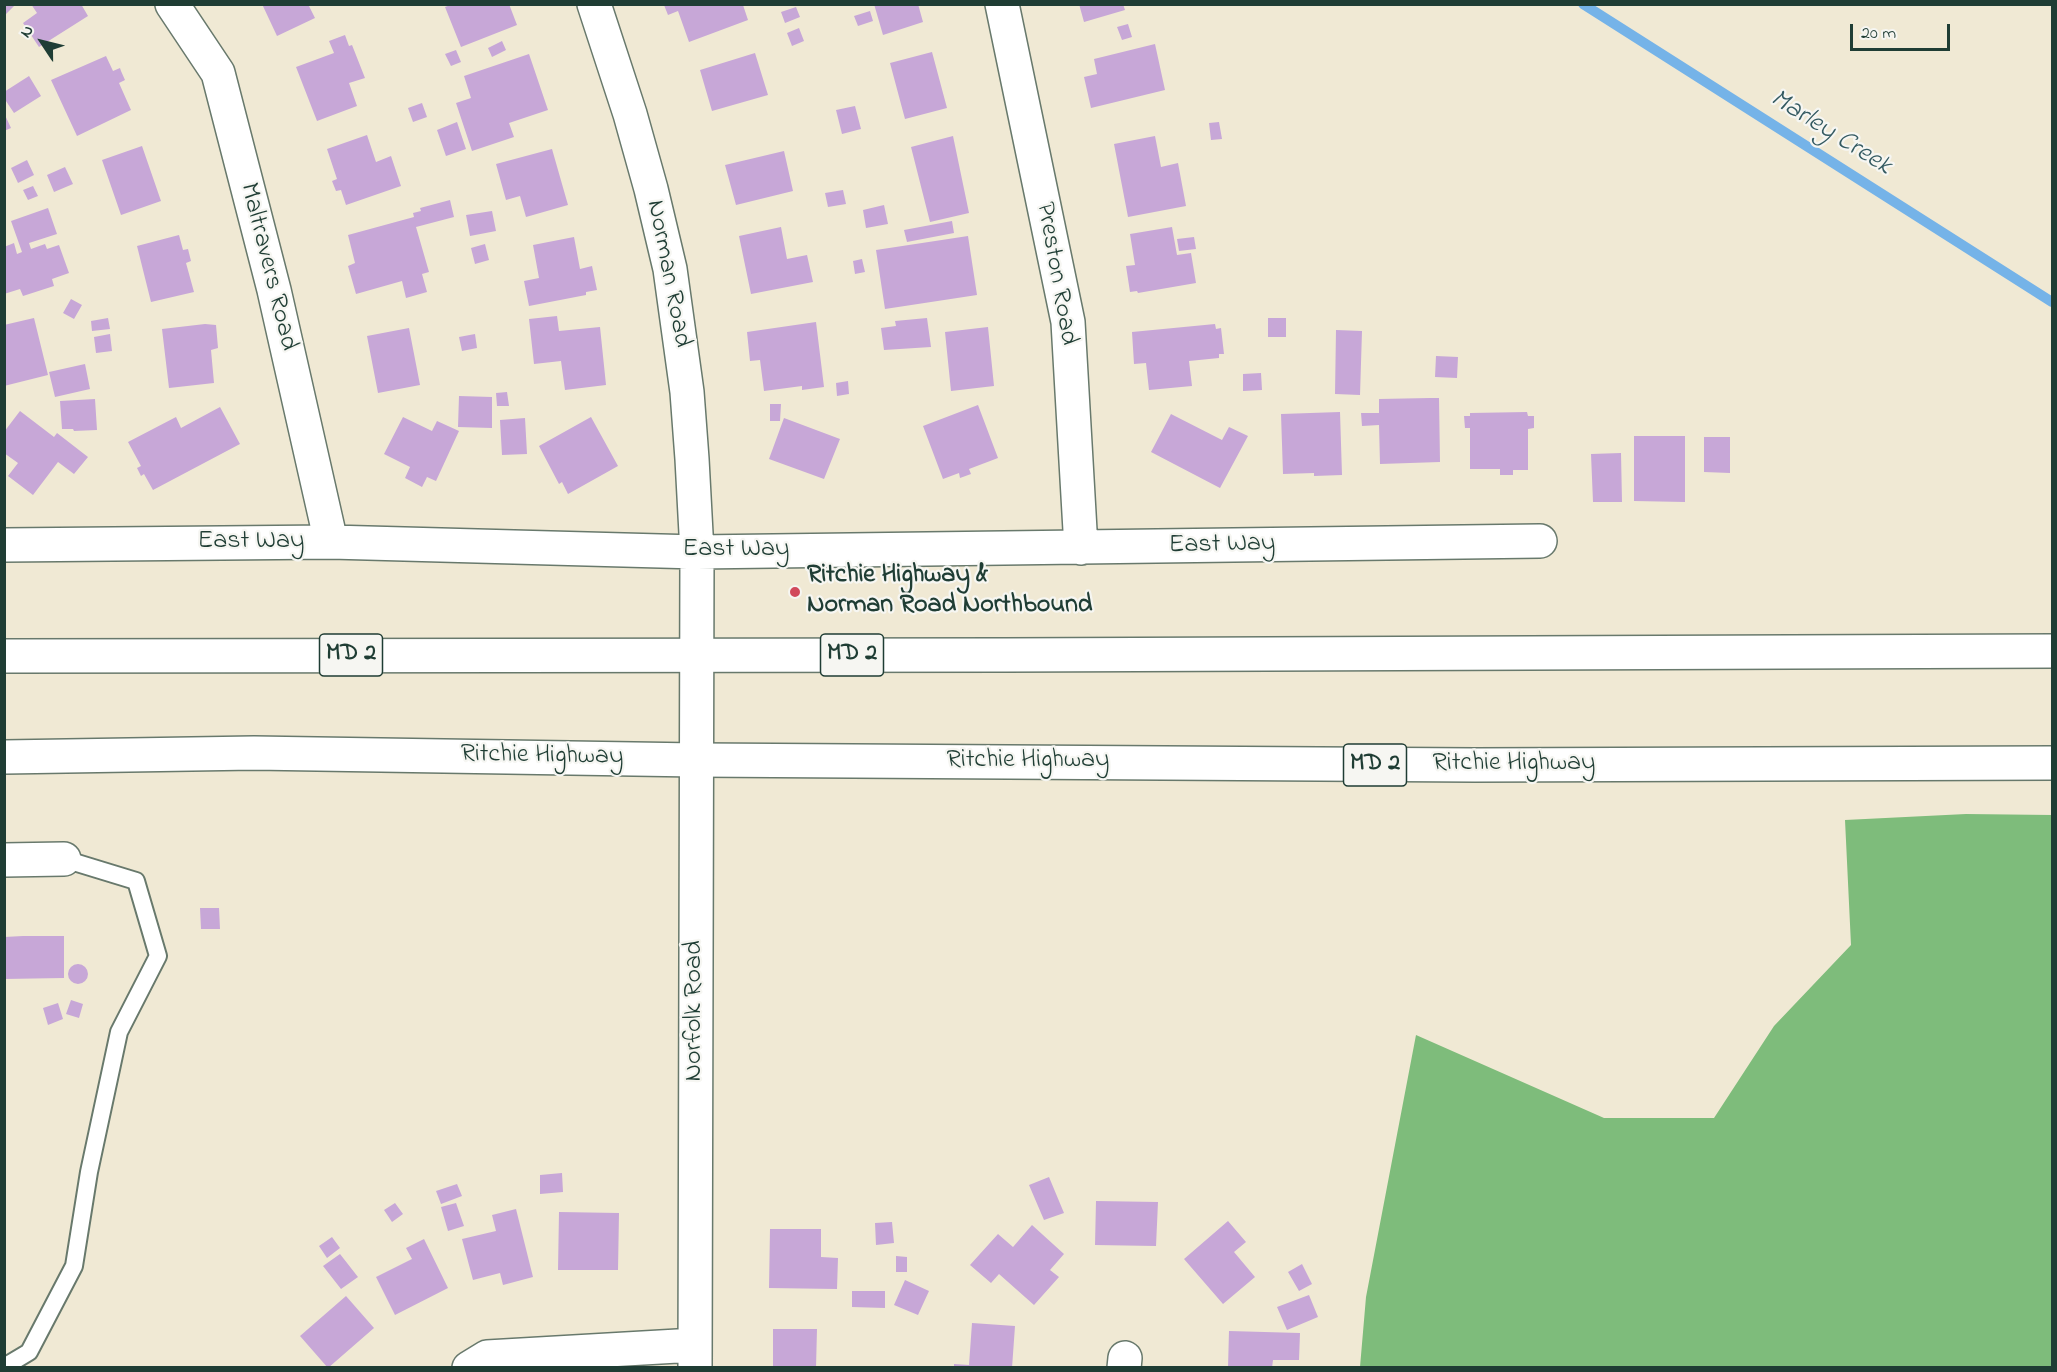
<!DOCTYPE html>
<html>
<head>
<meta charset="utf-8">
<style>
	body { margin:0 }
	#map { position:relative; width:2057px; height:1372px; overflow:hidden; background:#f0e9d4; font-family:"Indie Flower",sans-serif }
	canvas { display:block }
	.frame { position:absolute; inset:0; border:6px solid #1f3d34; pointer-events:none }
	.north { position:absolute; left:12px; top:12px; width:60px; height:60px; -webkit-text-stroke:4px #f6f6f2; paint-order:stroke; rotate:305deg; font-size:16px; font-weight:700; line-height:24px; text-align:center; color:#1f3d34 }
	.north::after { content:''; display:block; margin:auto; width:21px; height:27px; background:#1f3d34; clip-path:polygon(50% 0,100% 100%,50% 72%,0 100%) }
	.scale { position:absolute; left:1850px; top:24px; width:100px; height:27px; box-sizing:border-box; border:3px solid #1f3d34; border-top:0; padding-left:8px; font-size:18px; line-height:21px; white-space:nowrap; color:#1f3d34; -webkit-text-stroke:4px #f6f6f2; paint-order:stroke }
</style>
</head>
<body>
<div id="map">
<canvas width="2057" height="1372"></canvas>
<div class="frame"></div>
<div class="north">N</div>
<div class="scale">20 m</div>
</div>
<script>
const ctx = document.querySelector('canvas').getContext('2d');
ctx.lineJoin = 'round';
function fill(path, color) { ctx.fillStyle = color; ctx.fill(path, 'evenodd'); }
const poly = rows => new Path2D(rows.map(r => 'M' + r).join(''));
function stroke(path, color, width, dash) { ctx.strokeStyle = color; ctx.lineWidth = width; ctx.lineCap = dash ? 'butt' : 'round'; ctx.setLineDash(dash || []); ctx.stroke(path); }
function label(font, color, halo, rows, align = 'center') {
  ctx.font = font + ' "Indie Flower",sans-serif'; ctx.lineWidth = 4.5; ctx.setLineDash([]); ctx.textBaseline = 'middle'; ctx.strokeStyle = halo; ctx.fillStyle = color; for (const [text, x, y, turn = 0] of rows) {
    ctx.save(); ctx.translate(x, y); ctx.rotate((+turn || 0) * Math.PI / 180); ctx.textAlign = isNaN(turn) ? turn : align; if (halo) ctx.strokeText(text, 0, 0); ctx.fillText(text, 0, 0); ctx.restore();
  }
}
const forest = poly([
	[1966,814,2052,815,2052,1367,1360,1367,1366,1297,1416,1035,1604,1118,1714,1118,1774,1026,1851,945,1845,820]
]);
const stream = poly([
	[1583,4,2052,302]
]);
const building = poly([
	[4,4,16,4,4,16],
	[31,4,81,4,88,16,39,47,23,23,37,13],
	[262,4,308,4,315,18,277,36],
	[453,4,509,4,517,25,461,47,445,7],
	[874,4,918,4,923,22,883,35],
	[1079,4,1123,4,1125,10,1084,22],
	[664,5,743,5,748,20,689,42,678,11,668,15],
	[796,7,800,17,785,23,781,12],
	[870,11,873,21,858,26,854,16],
	[1128,24,1132,37,1122,40,1117,27],
	[799,28,804,41,792,46,787,33],
	[345,35,349,46,352,45,365,78,349,83,357,106,317,121,296,67,334,53,329,41],
	[502,41,506,50,492,57,488,48],
	[1155,44,1165,90,1091,108,1084,77,1097,74,1094,59],
	[456,50,461,62,451,66,445,54],
	[932,52,947,108,905,119,890,63],
	[755,53,768,95,712,111,700,70],
	[529,54,548,110,509,123,514,137,472,151,456,103,471,98,464,76],
	[106,56,113,71,120,68,121,71,125,80,119,83,131,110,77,136,51,80],
	[29,76,41,96,14,113,4,98,4,92],
	[422,103,427,117,413,122,408,108],
	[855,106,861,129,842,134,836,110],
	[4,113,11,128,4,131],
	[457,122,466,149,446,156,437,130],
	[1219,122,1222,139,1211,140,1209,123],
	[367,135,376,162,391,156,401,186,346,205,341,190,336,191,332,181,337,179,327,149],
	[953,136,969,213,930,222,911,147],
	[1155,136,1161,167,1178,163,1186,206,1128,217,1114,144],
	[142,146,161,201,121,215,102,160],
	[552,149,568,205,526,217,520,196,506,200,496,164],
	[784,151,793,191,736,205,725,165],
	[27,160,34,175,18,183,11,168],
	[65,167,73,184,54,192,47,175],
	[33,186,38,196,28,200,23,190],
	[843,190,846,204,828,207,825,193],
	[450,200,454,217,416,227,429,272,422,274,427,292,406,298,402,281,356,294,348,266,355,263,348,235,414,217,413,213,421,211,420,208],
	[884,205,888,224,866,228,863,210],
	[48,208,57,234,29,243,31,249,45,244,47,249,59,245,69,273,52,279,54,286,23,296,20,289,4,294,4,247,14,243,17,254,22,252,11,221],
	[492,211,496,231,470,236,466,215],
	[952,221,954,233,907,242,904,230],
	[781,227,787,259,807,255,813,282,751,294,739,236],
	[1172,227,1177,255,1191,253,1196,283,1138,293,1137,291,1130,292,1126,266,1135,265,1130,234],
	[179,235,183,250,188,249,191,261,186,263,194,292,151,302,137,246],
	[968,236,977,295,885,309,876,250],
	[574,237,580,269,592,266,597,290,586,292,586,295,529,306,524,281,539,278,533,245],
	[1194,237,1196,249,1179,251,1177,239],
	[485,244,489,260,475,264,471,248],
	[862,259,865,272,855,274,853,261],
	[71,299,82,305,74,319,63,313],
	[557,316,559,331,600,327,606,385,565,390,561,361,534,364,529,319],
	[34,318,48,375,4,386,4,325],
	[108,318,110,329,92,331,91,321],
	[927,318,931,347,884,350,881,328,896,326,895,321],
	[1268,318,1286,318,1286,337,1268,337],
	[816,322,824,387,802,390,802,386,764,391,760,360,750,361,747,332],
	[205,324,216,325,218,348,211,350,214,383,169,388,162,329],
	[1215,324,1216,329,1221,328,1224,354,1219,354,1219,358,1189,361,1192,386,1149,390,1146,363,1134,364,1132,332],
	[988,327,994,386,951,391,945,332],
	[409,328,420,385,378,393,367,336],
	[1336,330,1362,331,1360,395,1335,394],
	[110,334,112,351,96,353,94,337],
	[475,334,477,348,462,351,459,337],
	[1436,356,1458,357,1457,378,1435,377],
	[85,364,90,389,55,397,49,372],
	[1261,373,1262,390,1243,391,1243,374],
	[848,381,849,394,837,396,836,383],
	[507,392,509,406,497,406,496,393],
	[459,396,492,397,492,428,458,427],
	[1430,398,1439,398,1440,462,1380,464,1379,425,1362,426,1361,413,1379,413,1379,399],
	[95,399,97,430,74,431,73,429,62,429,60,401],
	[770,404,781,404,780,421,770,421],
	[978,405,998,458,969,469,971,474,960,478,959,473,943,479,923,426],
	[220,407,240,444,153,490,144,474,141,476,137,468,141,466,128,442,176,417,181,428],
	[20,411,54,437,57,433,88,457,74,474,58,462,33,495,8,476,18,463,4,453,4,432],
	[1340,412,1342,475,1314,476,1314,473,1283,474,1281,414],
	[1527,412,1528,416,1534,416,1534,428,1528,429,1528,470,1513,470,1513,475,1500,475,1500,469,1470,469,1470,428,1465,428,1464,416,1470,416,1470,413],
	[1171,414,1222,440,1229,427,1248,436,1220,488,1151,452],
	[403,417,432,431,437,421,459,431,436,481,427,477,422,487,405,478,410,467,384,454],
	[591,417,618,466,568,494,562,482,559,484,539,446],
	[525,418,527,454,502,455,500,420],
	[784,418,840,439,824,479,769,459],
	[1634,436,1685,436,1685,502,1634,501],
	[1704,437,1730,437,1730,473,1704,472],
	[1621,453,1622,502,1593,502,1591,454],
	[200,908,219,908,220,929,201,929],
	[23,936,64,936,64,978,4,979,4,937],
	'68 974a10 10 0 1 1 20 0a10 10 0 1 1-20 0Z',
	[71,1000,83,1004,79,1018,66,1014],
	[58,1003,63,1019,48,1025,43,1008],
	[562,1173,563,1192,540,1194,540,1175],
	[1049,1177,1064,1213,1044,1220,1029,1185],
	[457,1184,462,1196,441,1204,436,1191],
	[1096,1201,1158,1202,1156,1246,1095,1245],
	[395,1203,403,1214,392,1222,384,1210],
	[456,1203,464,1226,448,1231,441,1207],
	[516,1209,533,1277,503,1285,500,1273,473,1280,462,1239,496,1231,492,1215],
	[559,1212,619,1213,618,1270,558,1270],
	[1228,1221,1246,1242,1234,1252,1255,1277,1223,1304,1184,1259],
	[892,1222,894,1243,876,1245,875,1223],
	[1032,1225,1064,1254,1050,1270,1059,1277,1034,1305,999,1274,991,1283,970,1265,998,1234,1013,1247],
	[770,1229,821,1229,821,1257,838,1258,837,1289,769,1288],
	[332,1237,340,1248,327,1258,319,1246],
	[424,1239,448,1288,395,1315,376,1277,412,1259,406,1248],
	[340,1254,358,1277,341,1289,323,1266],
	[896,1256,907,1257,907,1272,896,1272],
	[1302,1264,1312,1284,1299,1291,1288,1272],
	[905,1280,929,1291,918,1315,894,1305],
	[852,1291,885,1291,885,1308,852,1307],
	[1309,1295,1318,1317,1287,1330,1277,1307],
	[346,1296,374,1328,328,1368,300,1336],
	[972,1323,1015,1326,1012,1368,954,1368,954,1364,969,1365],
	[773,1329,817,1329,816,1368,773,1368],
	[1229,1331,1300,1333,1299,1360,1273,1360,1272,1368,1228,1368]
]);
const service = poly([
	[4,1367,29,1352,74,1266,89,1172,119,1032,158,956,136,881,64,859]
]);
const minor = poly([
	[172,4,218,73,274,290,331,542],
	[594,4,630,114,651,189,670,269,687,392,692,459,697,552,695,1368],
	[1002,4,1068,322,1081,548],
	[4,545,331,542,697,552,1540,541],
	[4,860,64,859],
	[469,1368,487,1357,695,1345],
	[1124,1368,1125,1358]
]);
const primary = poly([
	[4,656,1007,655,2052,651],
	[4,757,254,753,697,760,1475,765,2052,763]
]);
const markers = [
	[795,592,6,"#d1495b"]
];
const shields = [
	[351,655,63],
	[852,655,63],
	[1375,765,63]
];
const shieldNames = [
	["MD 2",351,655],
	["MD 2",852,655],
	["MD 2",1375,765]
];
const streetNames = [
	["Maltravers Road",267,267,76],
	["Norman Road",667,274,79],
	["Preston Road",1055,274,80],
	["East Way",251,543],
	["East Way",1222,546,-1],
	["East Way",736,551],
	["Ritchie Highway",542,757,1],
	["Ritchie Highway",1028,762],
	["Ritchie Highway",1514,765],
	["Norfolk Road",696,1011,-90]
];
const poiNames = [
	["Ritchie Highway &",807,577],
	["Norman Road Northbound",807,607]
];
const waterNames = [
	["Marley Creek",1830,134,32]
];
fill(forest, '#7ebc7b');
stroke(stream, '#75b3e8', 10);
fill(building, '#c7a7d7');
stroke(service, '#68796c', 20);
stroke(minor, '#68796c', 36);
stroke(primary, '#68796c', 36);
stroke(service, '#fff', 16);
stroke(minor, '#fff', 33);
stroke(primary, '#fff', 33);
for (const [x, y, r, color] of markers) { const dot = new Path2D(); dot.arc(x, y, r, 0, 2 * Math.PI); ctx.fillStyle = color; ctx.fill(dot); stroke(dot, '#f6f6f2', 2); }
for (const [x, y, w] of shields) { const box = new Path2D(); box.roundRect(x - w / 2, y - 21, w, 42, 4.5); ctx.fillStyle = '#f6f6f2'; ctx.fill(box); stroke(box, '#1f3d34', 1.5); }
label('bold 24px', '#1f3d34', null, shieldNames);
label('26px', '#1f3d34', '#f6f6f2', streetNames);
label('bold 26px', '#1f3d34', '#f6f6f2', poiNames, 'left');
label('italic 27px', '#345a61', '#f6f6f2', waterNames);
</script>
</body>
</html>
